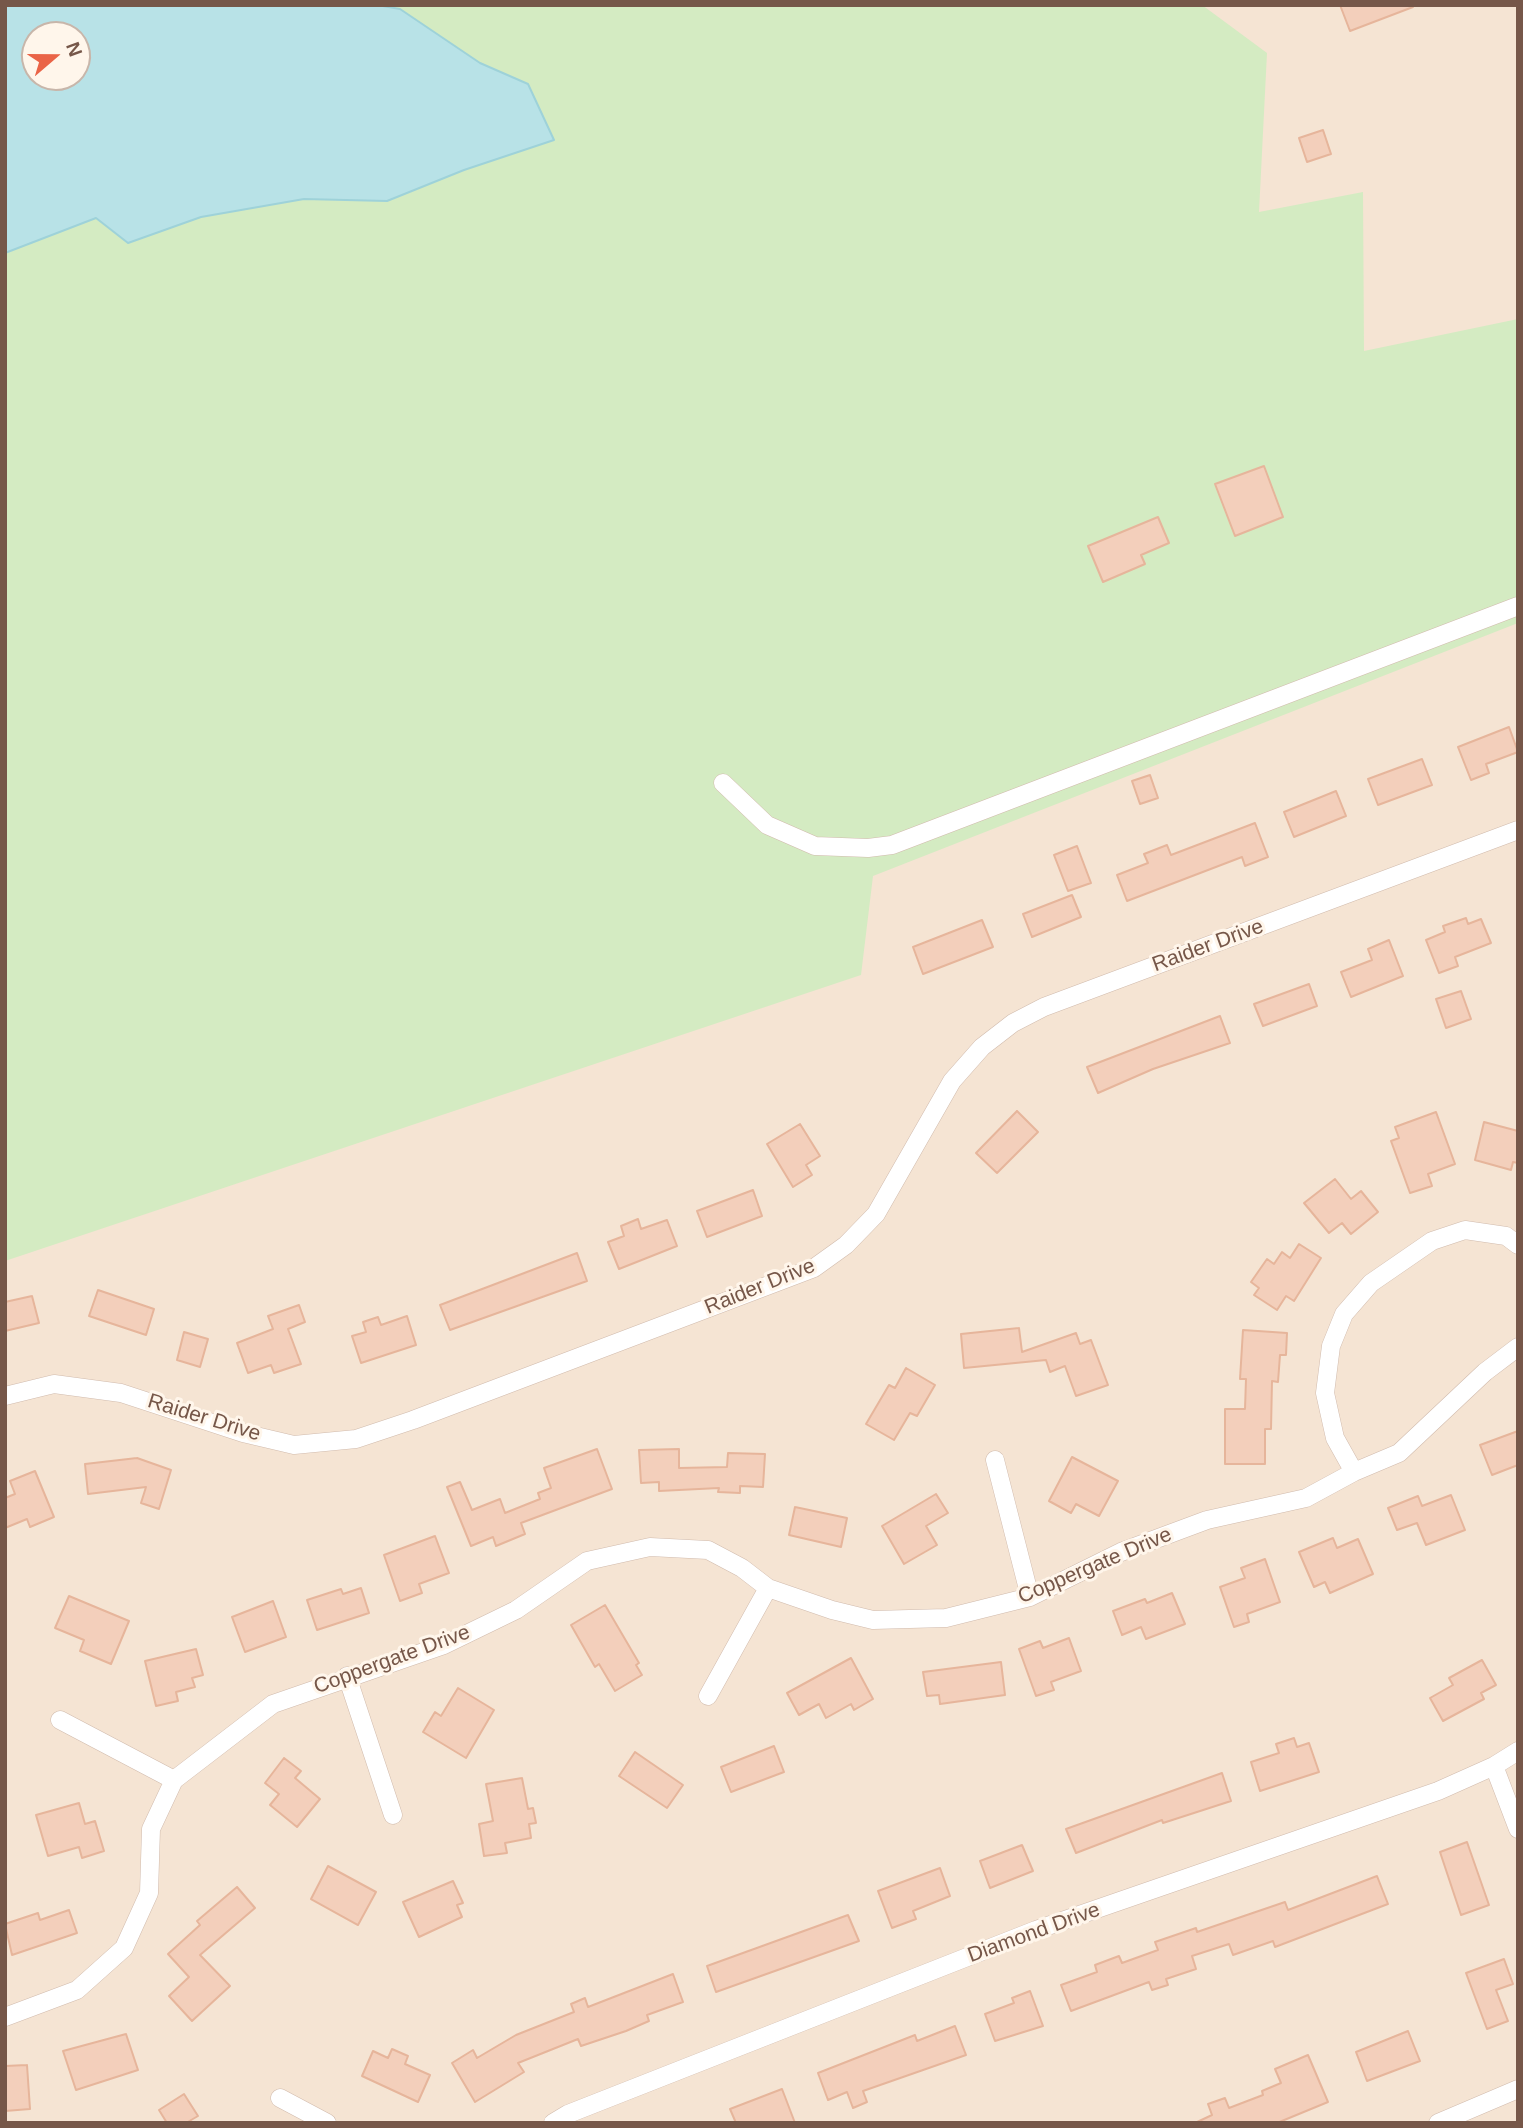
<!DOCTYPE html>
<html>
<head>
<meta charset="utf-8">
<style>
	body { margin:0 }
	#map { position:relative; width:1523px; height:2128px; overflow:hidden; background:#fdf2e5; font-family:Arial,sans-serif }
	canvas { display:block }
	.frame { position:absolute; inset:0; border:7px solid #765749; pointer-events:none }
	.north { position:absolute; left:21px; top:21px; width:70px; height:70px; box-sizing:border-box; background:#fff6eb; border:2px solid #c8b6aa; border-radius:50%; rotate:70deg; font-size:19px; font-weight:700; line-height:28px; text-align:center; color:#765749 }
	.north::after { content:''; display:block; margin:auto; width:24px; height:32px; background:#ea6447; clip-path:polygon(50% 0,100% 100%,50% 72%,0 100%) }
</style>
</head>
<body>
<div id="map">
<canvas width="1523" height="2128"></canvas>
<div class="frame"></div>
<div class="north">N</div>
</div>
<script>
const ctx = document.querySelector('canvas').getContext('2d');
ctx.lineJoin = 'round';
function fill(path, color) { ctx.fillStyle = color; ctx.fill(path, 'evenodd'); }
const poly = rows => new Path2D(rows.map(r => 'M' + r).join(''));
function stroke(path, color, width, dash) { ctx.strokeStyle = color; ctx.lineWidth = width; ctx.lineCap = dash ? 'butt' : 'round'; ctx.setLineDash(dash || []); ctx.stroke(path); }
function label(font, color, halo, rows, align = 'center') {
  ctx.font = font + ' Arial,sans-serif'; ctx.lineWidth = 6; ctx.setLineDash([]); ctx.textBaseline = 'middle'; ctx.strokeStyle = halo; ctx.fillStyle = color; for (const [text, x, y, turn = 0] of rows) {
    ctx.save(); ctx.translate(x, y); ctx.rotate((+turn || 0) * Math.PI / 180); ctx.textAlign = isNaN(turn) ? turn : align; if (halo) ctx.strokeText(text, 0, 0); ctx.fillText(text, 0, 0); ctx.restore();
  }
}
const residential = poly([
	[955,5,1518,5,1518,2123,5,2123,5,981]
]);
const green = poly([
	[5,5,1202,5,1267,53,1259,212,1363,192,1364,351,1518,319,1518,623,873,876,861,975,5,1261],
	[35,35,77,35,77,77,35,77]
]);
const water = poly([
	[5,5,377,5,400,9,480,63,528,84,554,140,464,170,387,201,304,199,201,217,128,243,96,218,5,253,5,5],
	[35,35,77,35,77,77,35,77,35,35]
]);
const building = poly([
	[1340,5,1413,5,1413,7,1350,31,1340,5],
	[1323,130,1331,154,1307,162,1299,138,1323,130],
	[1264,466,1283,517,1235,536,1215,484,1264,466],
	[1158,517,1169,543,1141,555,1145,564,1103,582,1088,546,1158,517],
	[1509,727,1518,752,1486,764,1489,773,1471,780,1458,747,1509,727],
	[1422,759,1432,785,1378,805,1368,779,1422,759],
	[1150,775,1158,798,1140,804,1132,781,1150,775],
	[1336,791,1346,816,1294,837,1284,812,1336,791],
	[1255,823,1268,857,1245,866,1242,857,1127,901,1117,875,1148,863,1144,854,1167,845,1171,855,1255,823],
	[1077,846,1091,883,1068,891,1054,855,1077,846],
	[1072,895,1081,917,1032,937,1023,914,1072,895],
	[1466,918,1468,924,1481,919,1491,943,1455,957,1458,966,1439,973,1426,940,1445,932,1443,926,1466,918],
	[982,920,993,947,923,974,913,947,982,920],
	[1389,940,1403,976,1351,997,1341,972,1372,960,1368,949,1389,940],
	[1309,984,1317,1006,1263,1026,1254,1004,1309,984],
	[1461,991,1471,1019,1446,1028,1436,999,1461,991],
	[1220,1016,1230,1043,1153,1069,1098,1093,1087,1067,1220,1016],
	[1017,1111,1038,1132,997,1173,976,1153,1017,1111],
	[1436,1112,1455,1164,1428,1174,1432,1186,1410,1193,1391,1141,1399,1138,1395,1127,1436,1112],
	[1484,1122,1518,1131,1518,1163,1513,1162,1511,1170,1475,1160,1484,1122],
	[800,1124,820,1156,806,1165,812,1175,793,1187,767,1144,800,1124],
	[1335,1179,1351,1199,1361,1191,1378,1212,1351,1234,1342,1223,1329,1233,1304,1203,1335,1179],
	[753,1190,762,1216,707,1237,697,1211,753,1190],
	[638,1219,641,1229,667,1220,677,1246,619,1269,608,1242,624,1236,621,1226,638,1219],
	[1299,1244,1321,1258,1294,1301,1286,1296,1277,1310,1254,1295,1259,1288,1251,1282,1267,1259,1274,1264,1282,1252,1290,1258,1299,1244],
	[577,1253,587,1281,450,1330,440,1305,577,1253],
	[98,1290,154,1309,146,1335,89,1316,98,1290],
	[32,1296,39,1323,5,1331,5,1302,32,1296],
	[299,1305,305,1322,288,1329,301,1364,274,1373,271,1365,248,1373,237,1343,273,1329,268,1316,299,1305],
	[407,1316,416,1345,361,1363,352,1336,366,1332,363,1322,378,1317,381,1325,407,1316],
	[1019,1328,1022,1352,1076,1333,1080,1344,1091,1340,1108,1385,1076,1396,1065,1366,1050,1372,1046,1360,964,1368,961,1334,1019,1328],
	[1243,1330,1287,1333,1286,1355,1280,1355,1278,1382,1272,1381,1271,1429,1265,1429,1265,1464,1225,1464,1225,1409,1245,1409,1246,1379,1240,1379,1243,1330],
	[184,1332,208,1339,200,1367,177,1360,184,1332],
	[906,1368,935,1385,917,1416,910,1413,894,1440,866,1424,889,1385,895,1388,906,1368],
	[1518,1431,1518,1465,1492,1475,1480,1445,1518,1431],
	[597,1449,612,1489,521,1523,525,1534,496,1546,493,1537,471,1546,447,1487,460,1482,472,1510,500,1499,505,1513,540,1499,538,1493,551,1488,544,1468,597,1449],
	[679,1449,679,1468,727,1467,728,1453,765,1454,763,1487,740,1486,740,1493,718,1492,719,1488,659,1491,659,1482,641,1483,639,1450,679,1449],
	[1072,1457,1118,1481,1099,1516,1076,1504,1071,1513,1049,1501,1072,1457],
	[137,1458,171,1470,159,1509,141,1503,146,1487,88,1494,85,1464,137,1458],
	[35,1471,54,1517,30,1527,27,1519,5,1528,5,1498,15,1494,10,1481,35,1471],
	[936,1494,948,1513,926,1526,937,1545,904,1564,882,1526,936,1494],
	[1451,1495,1465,1530,1426,1545,1417,1523,1397,1530,1388,1508,1418,1496,1422,1506,1451,1495],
	[795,1507,847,1518,841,1547,789,1535,795,1507],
	[435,1536,449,1573,419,1584,422,1593,400,1601,384,1555,435,1536],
	[1333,1538,1337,1548,1358,1539,1373,1574,1330,1593,1325,1582,1314,1587,1299,1552,1333,1538],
	[1265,1559,1280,1602,1247,1614,1249,1622,1234,1627,1220,1587,1245,1578,1241,1568,1265,1559],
	[361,1588,369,1613,317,1630,307,1600,341,1589,343,1594,361,1588],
	[1172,1593,1185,1624,1146,1639,1141,1627,1122,1635,1113,1611,1145,1599,1147,1603,1172,1593],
	[69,1596,129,1621,111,1664,80,1651,84,1640,55,1628,69,1596],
	[273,1601,286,1637,245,1652,232,1617,273,1601],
	[605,1605,639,1663,636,1665,642,1675,615,1691,599,1664,595,1667,571,1625,605,1605],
	[1069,1638,1081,1671,1051,1682,1054,1690,1036,1696,1019,1649,1040,1641,1043,1648,1069,1638],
	[196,1649,203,1675,192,1678,195,1687,176,1692,178,1701,156,1706,145,1661,196,1649],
	[851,1658,873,1699,854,1710,851,1704,826,1718,819,1704,799,1715,787,1693,851,1658],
	[1482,1660,1496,1685,1481,1693,1484,1699,1443,1721,1430,1698,1453,1685,1449,1678,1482,1660],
	[1001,1662,1005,1695,940,1704,939,1695,927,1696,923,1672,1001,1662],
	[458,1688,494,1710,466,1758,423,1732,435,1712,441,1716,458,1688],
	[1294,1738,1297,1747,1309,1743,1319,1772,1260,1791,1251,1762,1279,1753,1276,1744,1294,1738],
	[774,1746,784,1772,731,1792,721,1767,774,1746],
	[635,1752,683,1785,667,1808,619,1776,635,1752],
	[284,1758,301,1771,295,1778,320,1799,297,1827,270,1805,279,1794,265,1783,284,1758],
	[1222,1773,1231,1801,1163,1823,1162,1820,1076,1853,1066,1829,1222,1773],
	[522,1778,528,1809,533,1808,536,1823,529,1824,531,1838,505,1843,507,1853,484,1856,479,1824,493,1821,486,1784,522,1778],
	[79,1803,85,1824,95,1821,104,1851,82,1858,79,1847,48,1856,36,1815,79,1803],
	[1467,1842,1489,1905,1461,1915,1440,1852,1467,1842],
	[1022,1845,1033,1871,990,1888,980,1861,1022,1845],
	[328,1866,376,1892,358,1925,311,1899,328,1866],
	[940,1868,950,1896,913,1911,916,1919,892,1928,878,1891,940,1868],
	[1377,1876,1388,1904,1275,1947,1273,1941,1233,1955,1229,1944,1192,1956,1196,1969,1166,1979,1168,1985,1152,1990,1149,1982,1071,2011,1061,1985,1097,1972,1095,1965,1119,1956,1122,1963,1158,1950,1155,1942,1196,1928,1197,1932,1285,1902,1288,1910,1377,1876],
	[453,1881,463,1903,457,1905,462,1917,419,1937,403,1902,453,1881],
	[237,1887,255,1908,200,1955,230,1986,192,2021,169,1996,189,1977,168,1954,200,1925,197,1921,237,1887],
	[69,1910,77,1933,12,1955,5,1924,38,1913,40,1920,69,1910],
	[848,1915,859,1941,716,1992,707,1966,848,1915],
	[1504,1959,1513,1984,1496,1990,1508,2021,1487,2029,1466,1973,1504,1959],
	[673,1974,683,2002,647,2015,649,2021,626,2031,581,2046,578,2039,518,2063,524,2072,475,2102,452,2063,473,2050,477,2058,516,2035,574,2012,571,2004,585,1998,588,2007,673,1974],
	[1030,1991,1043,2026,995,2041,985,2014,1014,2003,1012,1998,1030,1991],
	[955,2026,966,2055,863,2091,867,2102,853,2108,847,2092,828,2100,818,2073,915,2035,917,2041,955,2026],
	[1408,2031,1420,2061,1367,2081,1356,2052,1408,2031],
	[126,2034,138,2070,76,2090,63,2051,126,2034],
	[392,2049,408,2056,405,2064,430,2075,418,2102,362,2076,373,2051,388,2058,392,2049],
	[1308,2055,1328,2102,1277,2123,1195,2123,1212,2115,1208,2104,1225,2098,1229,2108,1263,2095,1262,2091,1281,2083,1275,2069,1308,2055],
	[27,2065,30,2109,5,2111,5,2066,27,2065],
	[782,2089,795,2123,736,2123,730,2109,782,2089],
	[184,2094,198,2116,186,2123,167,2123,159,2110,184,2094]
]);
const minor = poly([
	[723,783,767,825,815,846,868,848,892,845,1518,606],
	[5,1396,54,1384,121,1393,243,1433,294,1445,356,1439,413,1420,814,1268,846,1245,876,1214,952,1081,982,1047,1013,1023,1044,1007,1518,830],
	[995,1460,1030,1597],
	[1354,1472,1335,1438,1325,1393,1331,1346,1344,1314,1371,1283,1432,1241,1465,1230,1506,1236,1518,1245],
	[347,1676,393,1815],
	[708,1696,768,1588],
	[60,1720,174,1780],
	[1494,1766,1518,1829],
	[5,2017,77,1990,124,1948,149,1893,151,1829,174,1780,273,1704,444,1645,516,1610,587,1561,650,1547,708,1550,742,1568,768,1588,832,1610,873,1620,946,1618,1030,1597,1121,1552,1207,1520,1306,1498,1354,1472,1399,1453,1485,1372,1518,1347],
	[280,2098,327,2123],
	[553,2123,568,2114,1036,1930,1438,1791,1494,1766,1518,1751],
	[1438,2123,1518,2089]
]);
const streetNames = [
	["Raider Drive",1208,946,-20],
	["Raider Drive",760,1287,-22],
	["Raider Drive",204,1418,17],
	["Coppergate Drive",1095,1566,-23],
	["Coppergate Drive",392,1660,-20],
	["Diamond Drive",1034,1933,-20]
];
fill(residential, '#f5e4d3');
fill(green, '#d4ebc2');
fill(water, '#b8e2e7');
stroke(water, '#9ed2d9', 2);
fill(building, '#f3cfbb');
stroke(building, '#e6b59b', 2);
stroke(minor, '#d1bbad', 19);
stroke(minor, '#fff', 18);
label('21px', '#765749', '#fff6eb', streetNames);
</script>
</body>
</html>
